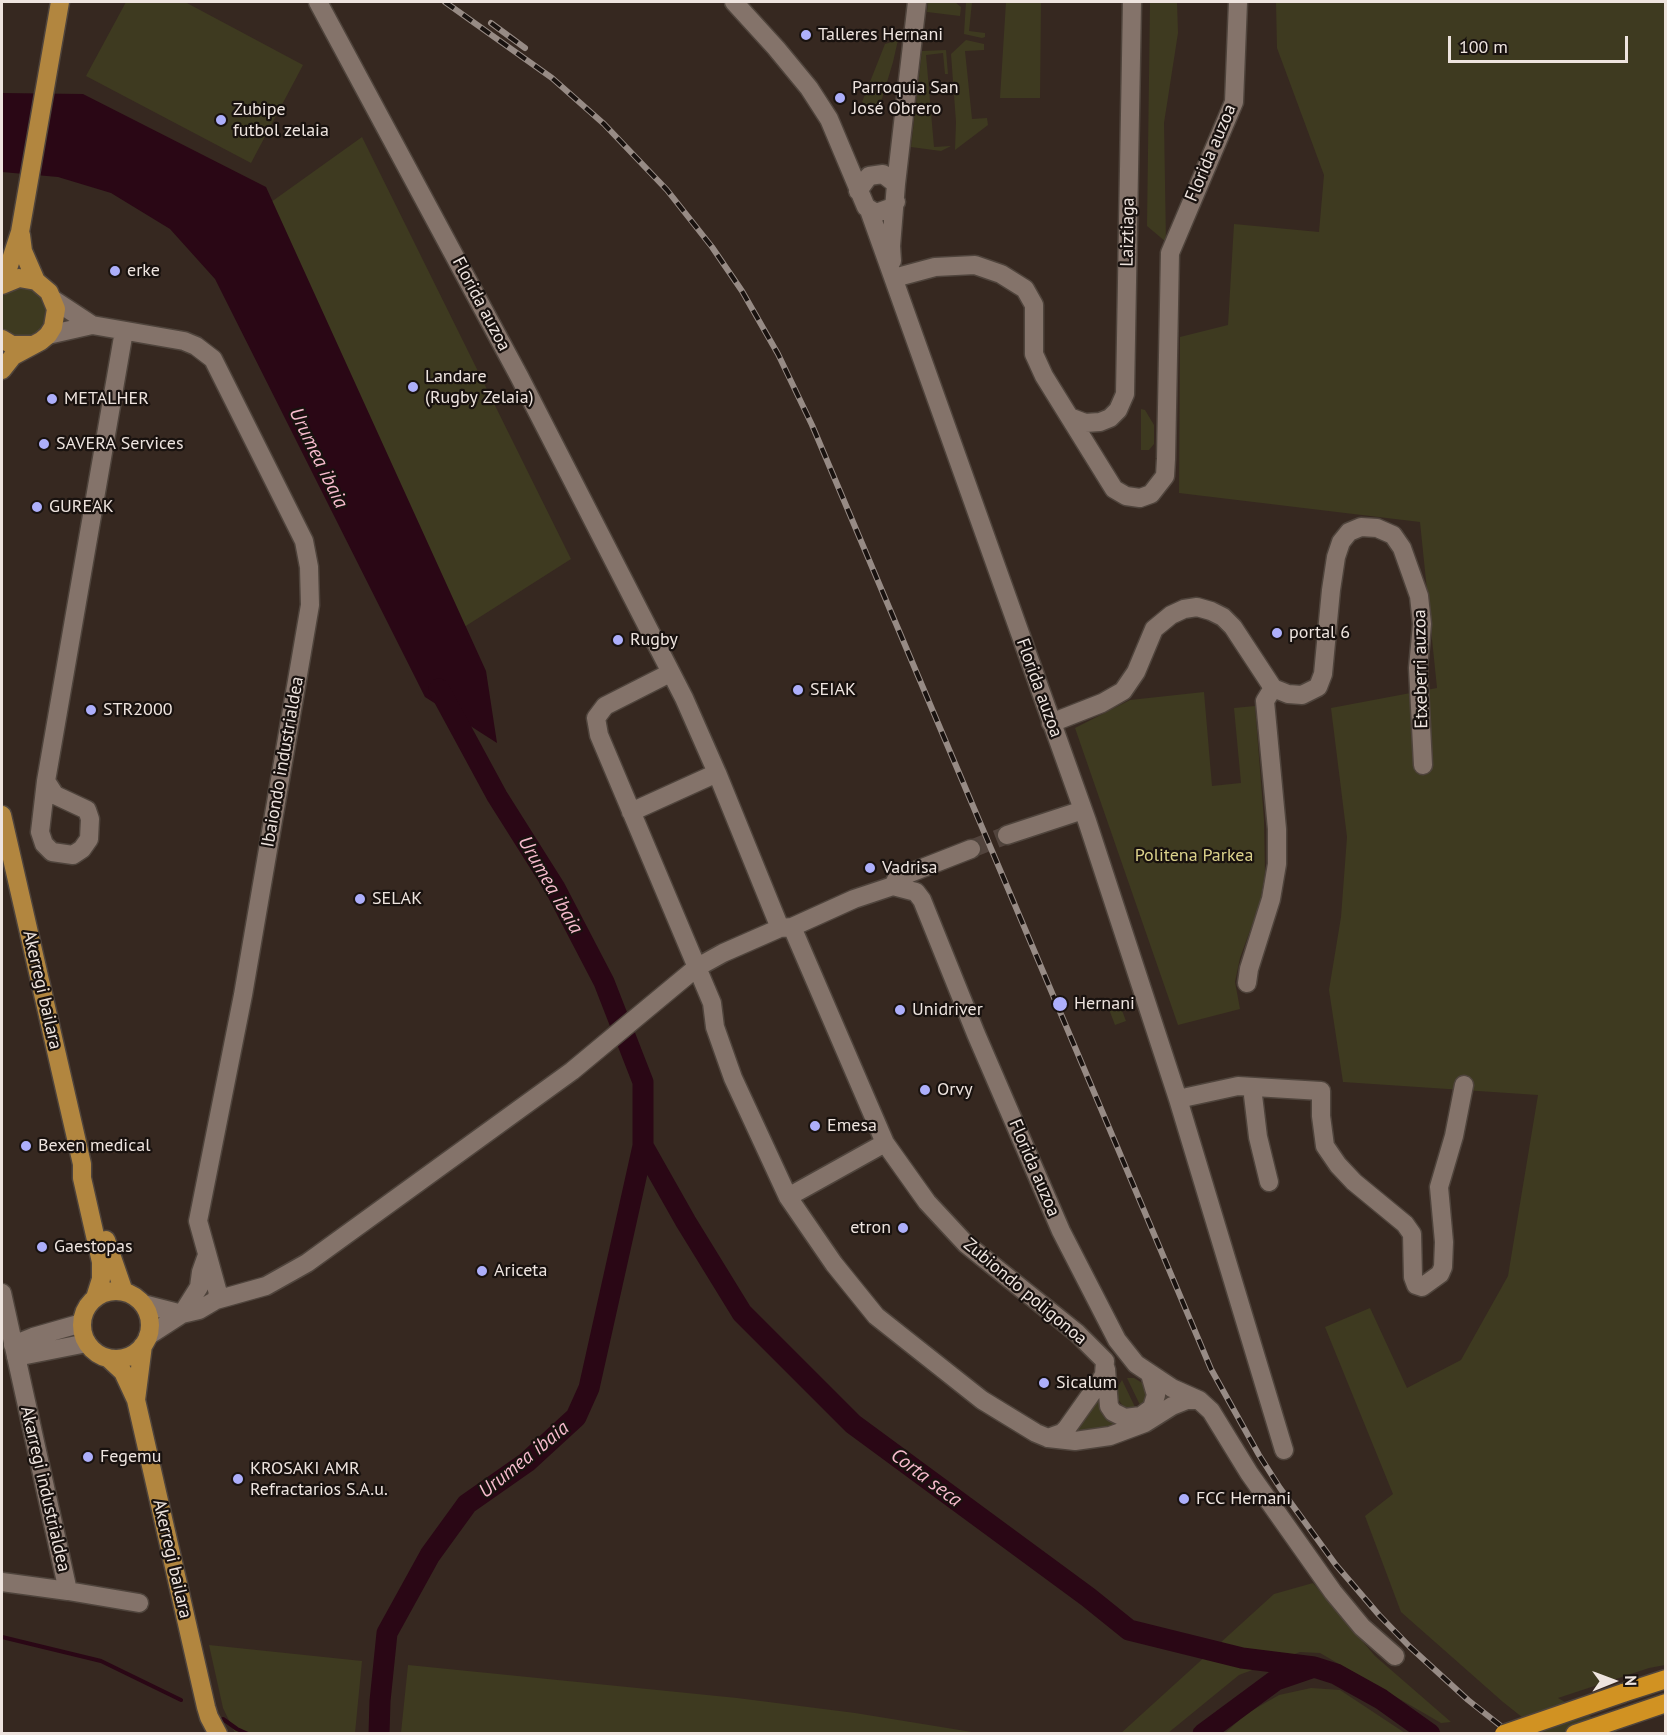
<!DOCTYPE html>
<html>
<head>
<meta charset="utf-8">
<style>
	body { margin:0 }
	#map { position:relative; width:1667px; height:1735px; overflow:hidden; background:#362820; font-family:"PT Sans",sans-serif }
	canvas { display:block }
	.frame { position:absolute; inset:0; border:3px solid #eee4df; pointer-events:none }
	.north { position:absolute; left:1583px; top:1651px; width:60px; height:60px; -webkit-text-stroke:4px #19120f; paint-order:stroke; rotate:89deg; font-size:16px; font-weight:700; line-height:24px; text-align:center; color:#eee4df }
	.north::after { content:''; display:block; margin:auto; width:21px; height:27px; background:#eee4df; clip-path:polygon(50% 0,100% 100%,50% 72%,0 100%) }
	.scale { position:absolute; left:1448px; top:36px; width:180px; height:27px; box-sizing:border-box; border:3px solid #eee4df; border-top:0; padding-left:8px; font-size:18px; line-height:21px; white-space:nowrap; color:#eee4df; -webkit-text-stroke:4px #19120f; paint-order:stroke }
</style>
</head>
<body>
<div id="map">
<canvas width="1667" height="1735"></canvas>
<div class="frame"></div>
<div class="north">N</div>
<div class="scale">100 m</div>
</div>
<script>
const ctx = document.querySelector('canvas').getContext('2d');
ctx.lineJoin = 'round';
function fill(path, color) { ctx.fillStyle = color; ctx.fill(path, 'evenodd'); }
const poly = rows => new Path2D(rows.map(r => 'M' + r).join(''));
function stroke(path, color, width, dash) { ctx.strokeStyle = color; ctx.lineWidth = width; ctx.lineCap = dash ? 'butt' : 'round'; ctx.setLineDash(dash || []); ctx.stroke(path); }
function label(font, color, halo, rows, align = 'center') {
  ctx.font = font + ' "PT Sans",sans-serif'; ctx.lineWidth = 4.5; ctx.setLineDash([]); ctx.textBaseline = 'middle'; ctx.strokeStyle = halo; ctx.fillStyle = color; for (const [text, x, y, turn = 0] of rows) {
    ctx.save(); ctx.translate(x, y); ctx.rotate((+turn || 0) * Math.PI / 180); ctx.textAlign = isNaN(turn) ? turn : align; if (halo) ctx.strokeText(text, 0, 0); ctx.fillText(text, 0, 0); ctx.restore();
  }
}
const green = poly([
	[126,2,185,2,303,65,251,163,86,76],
	[928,2,955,2,961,7,960,16,927,12],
	[966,2,972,2,969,31,985,33,985,37,982,38,964,34],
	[1006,2,1041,2,1040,98,1000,98],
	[1150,2,1177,2,1178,33,1164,123,1166,242,1147,226],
	[1276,2,1665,2,1665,1665,1649,1668,1558,1698,1619,1733,1542,1733,1503,1702,1401,1612,1365,1516,1393,1494,1325,1327,1370,1308,1407,1388,1461,1360,1508,1276,1538,1095,1343,1082,1329,990,1341,917,1347,837,1331,708,1437,688,1420,522,1179,493,1180,337,1228,325,1234,224,1319,232,1324,175,1277,48],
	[898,40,893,62,878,112,862,102,885,44],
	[966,40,984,44,984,50,965,51,972,119,987,118,988,125,955,150,956,122,951,54],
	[946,50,948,74,945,74,943,53,926,55,934,147,951,146,941,151,911,147,922,51],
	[362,137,571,559,461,629,253,215],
	[18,286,36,289,48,303,48,321,39,334,23,340,7,334,2,329,2,297,10,289],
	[1141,409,1145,410,1154,425,1154,444,1149,450,1141,450],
	[1204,692,1212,786,1241,783,1234,708,1255,706,1264,820,1265,873,1260,903,1240,958,1235,982,1240,1009,1178,1025,1075,728,1130,700],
	[1118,1000,1126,1021,1115,1025,1107,1004],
	[1127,1378,1134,1378,1144,1384,1146,1396,1144,1402,1140,1405],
	[1122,1380,1135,1407,1124,1407,1117,1398,1117,1388],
	[1098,1393,1130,1425,1080,1434,1076,1431],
	[1313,1583,1375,1656,1451,1722,1441,1723,1320,1653,1300,1652,1239,1675,1168,1733,1120,1734,1274,1594],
	[209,1645,362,1661,355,1733,235,1733,223,1708],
	[408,1665,737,1698,855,1713,978,1733,401,1733],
	[1311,1688,1340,1690,1405,1733,1225,1733,1246,1714,1279,1695]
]);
const water = poly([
	[2,93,83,94,266,187,486,671,497,743,425,697,215,279,170,229,111,193,58,177,2,172]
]);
const stream = poly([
	[2,1637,101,1661,181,1700],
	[223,1719,237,1729,248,1734]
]);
const river = poly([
	[643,1146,686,1222,742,1313,853,1424,1088,1597,1129,1630,1242,1658,1314,1667],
	[379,1734,380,1701,387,1633,430,1555,467,1504,527,1462,576,1417,589,1388,643,1146,643,1082,604,982,555,888,497,796,439,689],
	[1203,1734,1276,1680,1314,1667,1336,1674,1381,1699,1430,1734]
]);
const minorTunnel = poly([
	[971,849,1007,835]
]);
const minor = poly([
	[318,2,519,376,684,698,717,773,780,928],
	[734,2,776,48,809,88,829,119,866,207,874,212,879,212,890,208,896,202],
	[858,191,869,176,883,174,896,184],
	[869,210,1087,821,1178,1099,1284,1450],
	[892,261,891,246,896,184,917,2],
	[894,278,935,267,975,265,1001,274,1025,289,1034,305,1034,354,1044,376,1114,489,1126,496,1140,498,1151,494,1165,476,1166,459,1170,253,1234,102,1238,2],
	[54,300,92,325,184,341,196,346,213,359,304,541,309,567,310,605,243,995,198,1221,218,1293,216,1300],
	[48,335,92,325],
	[1072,418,1085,423,1100,422,1110,418,1118,410,1125,394,1132,2],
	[670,673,605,706,596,718,599,735,712,1003,715,1027,733,1078,788,1197,834,1264,876,1316,982,1400,1036,1433,1048,1438,1075,1441,1110,1436,1145,1423,1172,1406,1187,1400,1199,1400],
	[1051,723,1102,703,1123,691,1136,672,1154,629,1171,615,1184,609,1197,607,1211,611,1223,617,1233,627,1273,688,1288,694,1302,695,1318,687,1323,674,1331,590,1336,557,1341,542,1349,532,1361,527,1377,528,1393,535,1402,548,1419,596,1422,624,1418,668,1423,765],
	[46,781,55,795,87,810,90,819,89,839,82,849,73,855,52,852,44,844,40,832,46,781,124,331],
	[631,812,717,773],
	[1007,835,1083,810],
	[893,886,897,878,971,849],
	[792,927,885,1143,927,1202,966,1244,1077,1333,1105,1361,1104,1375,1101,1380,1067,1428,1062,1433,1048,1438],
	[1247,983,1249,969,1271,899,1277,864,1277,829,1265,701,1273,688],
	[1252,1087,1258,1137,1269,1182],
	[1178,1099,1238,1086,1321,1091,1321,1116,1325,1146,1338,1165,1354,1182,1405,1224,1412,1234,1413,1277,1416,1285,1422,1287,1440,1274,1443,1267,1444,1242,1439,1187,1454,1136,1464,1085],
	[788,1197,885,1143],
	[2,1293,68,1591,2,1582],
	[143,1304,182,1314],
	[182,1314,199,1287,201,1272,207,1255],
	[148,1336,182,1314,199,1310,216,1300,266,1286,307,1263,572,1071,696,968,723,953,780,928,792,927,854,899,893,886,916,892,922,900,976,1034,1061,1231,1117,1340,1136,1364,1172,1388,1199,1400,1211,1411,1249,1473,1333,1592,1362,1627,1395,1656],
	[13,1345,33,1337,82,1323],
	[16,1357,87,1343],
	[1106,1369,1109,1406,1113,1412,1125,1418,1141,1416,1152,1408,1156,1395,1150,1374],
	[68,1591,139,1603]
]);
const major = poly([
	[21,235,23,251,36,281],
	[3,284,20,232,60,2],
	[2,285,19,278,36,281,49,292,56,309,53,327,48,335,41,341,13,356,2,370],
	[2,339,12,345,32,345],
	[2,815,82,1164,82,1178,101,1262,101,1279,95,1298],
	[106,1240,124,1292],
	'82 1325a34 34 0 1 1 68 0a34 34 0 1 1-68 0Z',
	[108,1358,123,1372,136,1400,206,1707,209,1717,218,1734],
	[136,1400,143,1345]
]);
const highway = poly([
	[1623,1693,1666,1679],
	[1575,1734,1666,1703]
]);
const rail = poly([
	[445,2,552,78,604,124,667,190,712,247,742,291,778,354,812,425,1211,1369,1259,1455,1280,1488,1336,1565,1379,1615,1410,1647,1468,1700,1511,1734],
	[491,23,525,48]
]);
const highwayBridge = poly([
	[1504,1734,1623,1693]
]);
const markers = [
	[806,35,6,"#adaffb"],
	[840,98,6,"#adaffb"],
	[221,120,6,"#adaffb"],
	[115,271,6,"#adaffb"],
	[413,387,6,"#adaffb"],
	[52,399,6,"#adaffb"],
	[44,444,6,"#adaffb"],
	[37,507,6,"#adaffb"],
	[1277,633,6,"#adaffb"],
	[618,640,6,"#adaffb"],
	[798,690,6,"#adaffb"],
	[91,710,6,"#adaffb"],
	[870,868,6,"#adaffb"],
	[360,899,6,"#adaffb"],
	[1060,1004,8,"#adaffb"],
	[900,1010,6,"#adaffb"],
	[925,1090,6,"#adaffb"],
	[815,1126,6,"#adaffb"],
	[26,1146,6,"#adaffb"],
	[903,1228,6,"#adaffb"],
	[42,1247,6,"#adaffb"],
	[482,1271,6,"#adaffb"],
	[1044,1383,6,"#adaffb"],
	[88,1457,6,"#adaffb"],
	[238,1479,6,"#adaffb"],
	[1184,1499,6,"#adaffb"]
];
const poiNames = [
	["Talleres Hernani",818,35],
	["Parroquia San",852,88],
	["José Obrero",852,109],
	["Zubipe",233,110],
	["futbol zelaia",233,131],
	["erke",127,271],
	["Landare",425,377],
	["(Rugby Zelaia)",425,398],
	["METALHER",64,399],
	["SAVERA Services",56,444],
	["GUREAK",49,507],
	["portal 6",1289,633],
	["Rugby",630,640],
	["SEIAK",810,690],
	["STR2000",103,710],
	["Vadrisa",882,868],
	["SELAK",372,899],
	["Hernani",1074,1004],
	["Unidriver",912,1010],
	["Orvy",937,1090],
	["Emesa",827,1126],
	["Bexen medical",38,1146],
	["etron",891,1228,"right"],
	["Gaestopas",54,1247],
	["Ariceta",494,1271],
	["Sicalum",1056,1383],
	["Fegemu",100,1457],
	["KROSAKI AMR",250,1469],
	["Refractarios S.A.u.",250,1490],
	["FCC Hernani",1196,1499]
];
const streetNames = [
	["Florida auzoa",1211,153,-67],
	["Laiztiaga",1128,232,-89],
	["Florida auzoa",481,304,62],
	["Etxeberri auzoa",1421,669,-91],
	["Florida auzoa",1039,688,70],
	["Ibaiondo industrialdea",283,762,-80],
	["Akerregi bailara",42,990,77],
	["Florida auzoa",1034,1168,67],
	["Zubiondo poligonoa",1025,1292,40],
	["Akarregi industrialdea",45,1489,77],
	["Akerregi bailara",172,1559,77]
];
const parkNames = [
	["Politena Parkea",1194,856]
];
const waterNames = [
	["Urumea ibaia",318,458,64],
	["Urumea ibaia",550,885,60],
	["Urumea ibaia",524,1460,-39],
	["Corta seca",926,1478,37]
];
fill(green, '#3e3a20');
fill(water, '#2a0715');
stroke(stream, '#2a0715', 4);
stroke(river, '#2a0715', 21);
stroke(minorTunnel, '#52443d', 18, [18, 9]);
stroke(minor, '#4f443c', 21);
stroke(major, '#4f443c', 21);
stroke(highway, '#4f443c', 21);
stroke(minor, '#84736a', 18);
stroke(major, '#b2863f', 18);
stroke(highway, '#d19222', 18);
stroke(rail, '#978b85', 6);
stroke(rail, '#19120f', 4, [11]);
stroke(highwayBridge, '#4f443c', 21, []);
stroke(highwayBridge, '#d19222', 18);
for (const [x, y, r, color] of markers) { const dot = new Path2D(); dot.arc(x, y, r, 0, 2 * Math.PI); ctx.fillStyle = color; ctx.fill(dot); stroke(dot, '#19120f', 2); }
label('18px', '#eee4df', '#19120f', poiNames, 'left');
label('18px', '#eee4df', '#19120f', streetNames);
label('18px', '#dbd18b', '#19120f', parkNames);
label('italic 20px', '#f7bbcd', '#19120f', waterNames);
</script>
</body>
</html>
